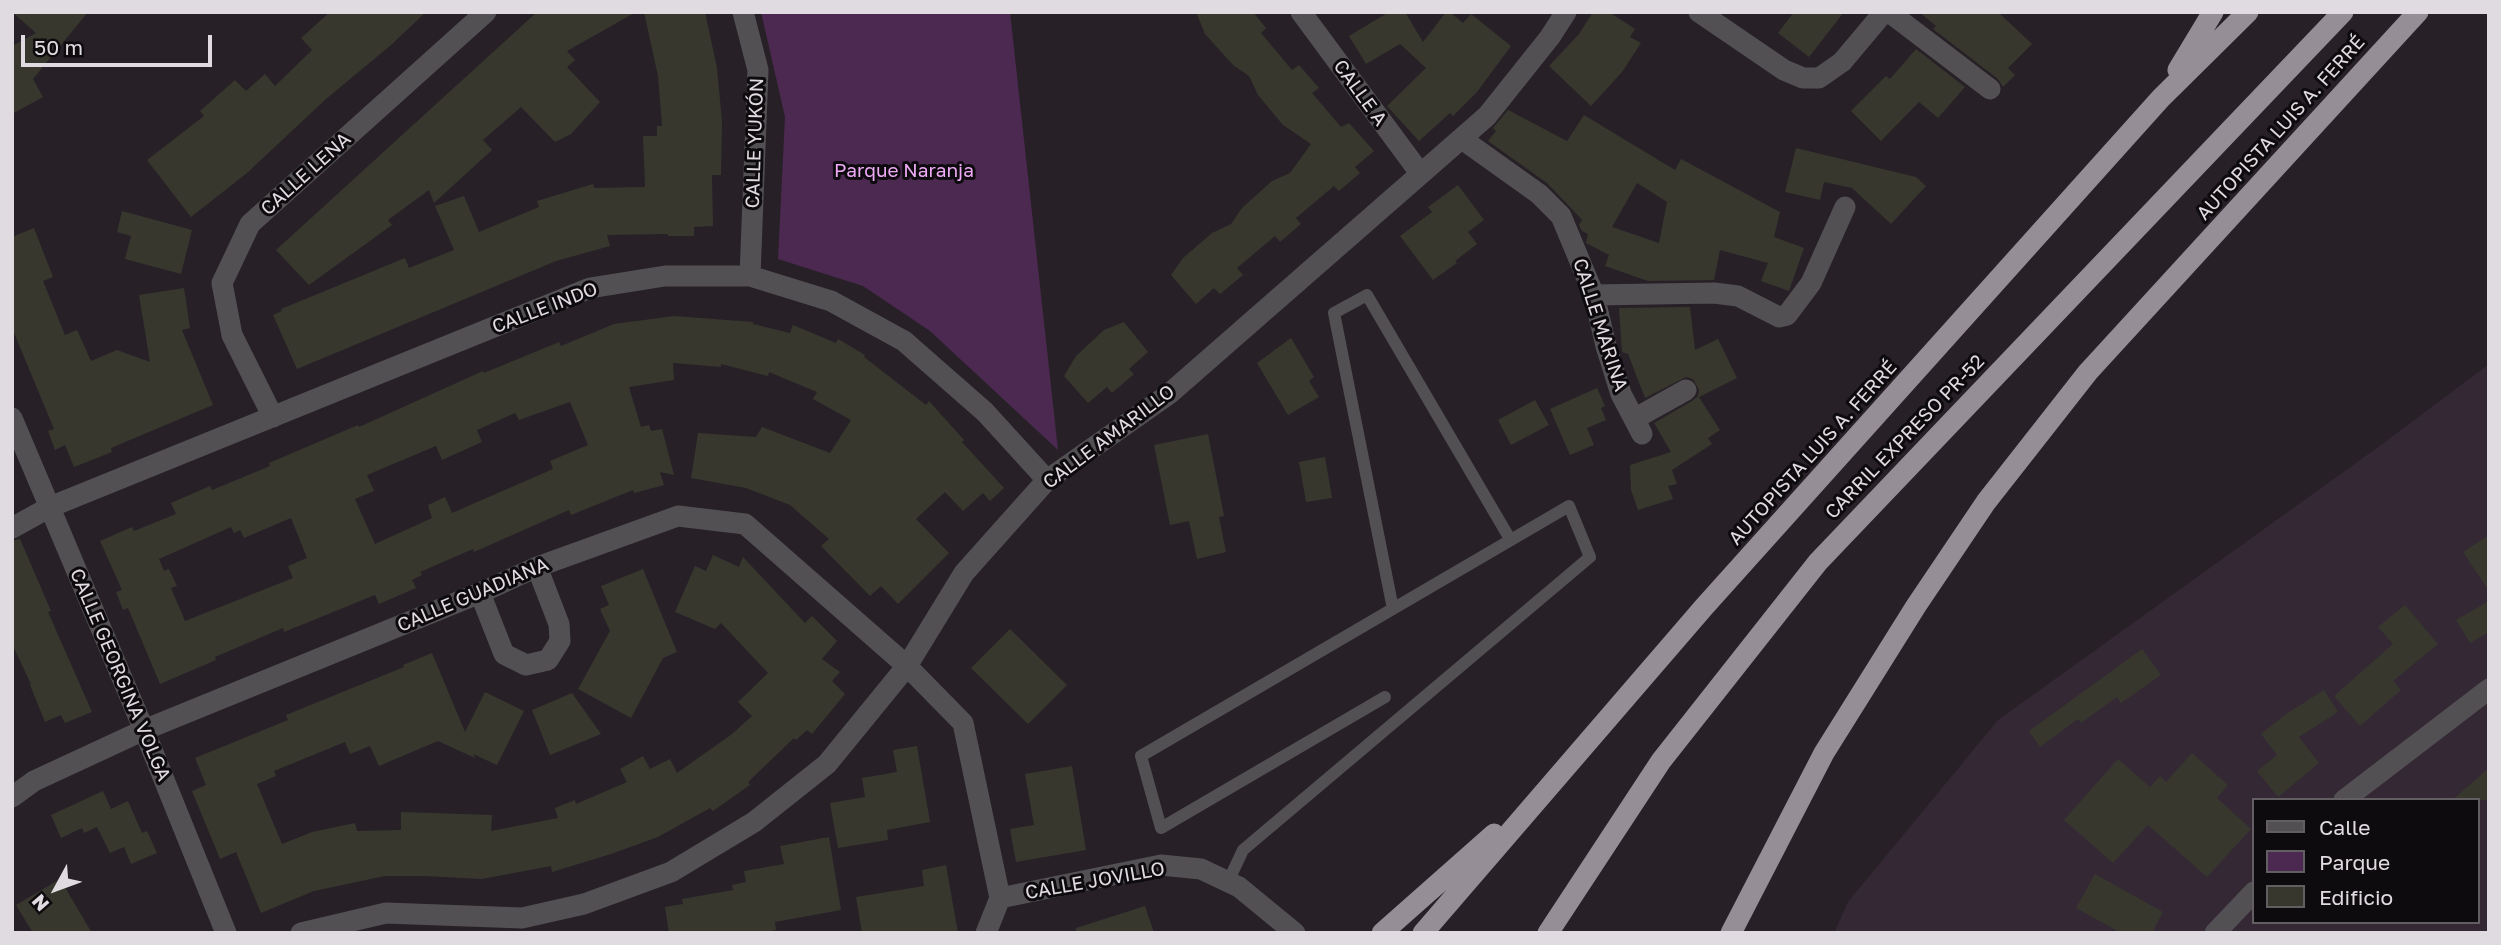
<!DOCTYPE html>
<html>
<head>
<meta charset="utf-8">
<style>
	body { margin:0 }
	#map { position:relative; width:2501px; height:945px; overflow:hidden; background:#272027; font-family:"Golos Text",sans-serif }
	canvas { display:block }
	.frame { position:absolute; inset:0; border:14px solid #e0dbe0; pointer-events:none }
	.legend { position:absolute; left:2252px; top:798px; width:228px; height:126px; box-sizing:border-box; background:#0e0b0e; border:2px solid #625e62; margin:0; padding:9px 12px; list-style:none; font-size:21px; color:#e0dbe0 }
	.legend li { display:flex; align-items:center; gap:14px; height:35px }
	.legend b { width:35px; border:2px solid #625e62 }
	.north { position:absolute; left:21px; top:854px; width:70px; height:70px; -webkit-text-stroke:5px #0e0b0e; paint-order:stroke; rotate:229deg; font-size:19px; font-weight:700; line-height:28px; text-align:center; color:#e0dbe0 }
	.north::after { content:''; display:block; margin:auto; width:24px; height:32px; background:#e0dbe0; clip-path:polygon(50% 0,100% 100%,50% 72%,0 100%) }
	.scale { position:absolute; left:21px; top:35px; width:191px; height:32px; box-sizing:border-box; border:4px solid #e0dbe0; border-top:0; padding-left:9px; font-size:21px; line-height:24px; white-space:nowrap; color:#e0dbe0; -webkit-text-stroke:5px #0e0b0e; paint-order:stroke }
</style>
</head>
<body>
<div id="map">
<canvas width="2501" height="945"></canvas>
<div class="frame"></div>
<ul class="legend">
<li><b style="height:9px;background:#535053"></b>Calle</li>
<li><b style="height:19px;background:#4c2950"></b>Parque</li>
<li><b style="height:19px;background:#37372e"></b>Edificio</li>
</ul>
<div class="north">N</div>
<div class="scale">50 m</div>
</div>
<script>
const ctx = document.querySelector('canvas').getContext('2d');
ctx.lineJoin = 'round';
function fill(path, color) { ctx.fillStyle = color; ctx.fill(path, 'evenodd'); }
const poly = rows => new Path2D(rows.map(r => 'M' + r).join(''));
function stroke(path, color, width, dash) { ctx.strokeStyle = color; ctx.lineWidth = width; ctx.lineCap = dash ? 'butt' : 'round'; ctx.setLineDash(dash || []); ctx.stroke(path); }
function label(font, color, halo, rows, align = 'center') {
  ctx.font = font + ' "Golos Text",sans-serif'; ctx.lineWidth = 6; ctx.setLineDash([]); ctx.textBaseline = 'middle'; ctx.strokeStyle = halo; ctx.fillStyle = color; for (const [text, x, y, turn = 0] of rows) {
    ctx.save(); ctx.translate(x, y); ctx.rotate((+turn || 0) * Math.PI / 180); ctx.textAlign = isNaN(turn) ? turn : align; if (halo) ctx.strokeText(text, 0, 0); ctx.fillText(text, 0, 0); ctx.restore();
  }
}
const built = poly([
	[2489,364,2489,933,1834,933,1848,902,1998,720,2381,445],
	[2254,800,2478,800,2478,922,2254,922]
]);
const green = poly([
	[761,12,1010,12,1058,450,930,331,863,286,778,259,785,117]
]);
const building = poly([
	[12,12,88,12,33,79,43,97,12,114,12,41,14,45,36,33],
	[330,12,426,12,391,45,326,99,247,173,191,217,147,160,204,116,200,111,235,80,246,91,265,74,275,86,312,50,301,38],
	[537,12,636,12,567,51,575,60,567,67,600,102,571,134,555,142,521,107,483,140,492,150,434,203,429,190,388,220,392,225,309,285,276,250],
	[644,12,705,12,717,68,722,121,721,175,712,175,713,226,694,227,694,236,668,236,668,234,607,235,610,246,556,261,297,369,273,315,282,311,281,309,405,258,409,268,454,250,435,206,464,196,479,232,539,207,537,201,593,184,594,188,645,187,643,136,657,136,657,126,662,126,658,76],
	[1196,12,1253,12,1266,28,1261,33,1292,70,1299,65,1319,88,1312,93,1341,127,1349,123,1374,151,1355,167,1360,173,1339,191,1334,186,1296,218,1301,224,1280,242,1275,236,1237,268,1243,275,1220,294,1214,288,1196,304,1171,275,1183,258,1212,233,1231,224,1242,208,1272,181,1290,173,1311,144,1283,125,1258,95,1249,76,1233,65,1205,34],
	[1389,12,1405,12,1423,42,1446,12,1450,12,1463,23,1471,14,1511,46,1477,92,1453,116,1450,113,1419,141,1387,106,1426,68,1400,44,1366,64,1349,36],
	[1593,12,1609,12,1635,29,1630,37,1641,43,1622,72,1591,106,1549,66,1579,34],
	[1794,12,1844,12,1809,57,1778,33],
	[1919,12,1998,12,2032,44,2008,68,2015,75,2003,87,1998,79,1933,29,1936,26],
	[1916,49,1965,87,1938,118,1919,102,1881,141,1851,111,1886,76,1890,79],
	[1508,110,1567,141,1584,115,1675,170,1681,159,1780,212,1774,237,1804,248,1789,291,1761,281,1768,263,1720,250,1714,280,1648,281,1605,266,1609,255,1586,243,1588,234,1582,231,1579,225,1582,220,1570,207,1547,183,1488,141,1496,131,1493,128],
	[1637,183,1667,202,1659,243,1612,227],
	[1796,148,1916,177,1926,186,1891,224,1852,188,1824,182,1820,200,1785,192],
	[1458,185,1484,220,1468,232,1477,244,1455,261,1457,263,1433,280,1400,236,1432,212,1428,207],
	[122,211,192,230,181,274,125,259,131,236,117,232],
	[34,228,53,277,43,281,65,335,77,330,91,361,117,350,150,362,139,295,184,288,190,328,182,330,213,405,111,448,112,452,74,467,65,445,55,450,48,431,54,429,12,328,12,237],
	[1690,307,1695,350,1718,339,1737,378,1699,397,1720,430,1708,438,1712,444,1672,470,1677,484,1668,486,1673,499,1638,510,1631,490,1630,465,1671,452,1654,423,1692,401,1698,396,1699,390,1693,379,1686,377,1645,398,1628,354,1622,352,1619,308],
	[674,316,753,322,753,324,790,333,793,325,836,343,838,339,865,355,864,357,926,405,929,401,964,440,962,442,1004,488,990,501,983,493,963,511,945,492,916,519,949,553,898,604,881,586,870,596,821,546,829,539,790,505,746,488,691,478,698,433,756,437,762,427,830,453,851,420,813,399,817,392,769,372,768,376,721,364,721,367,673,363,674,380,629,387,641,427,649,425,651,431,662,429,674,475,660,472,664,485,634,493,633,490,571,515,569,510,474,552,473,549,420,572,422,575,412,580,416,588,379,604,375,595,284,632,283,628,215,657,216,660,160,684,128,608,123,610,116,592,122,590,100,541,132,527,134,531,176,514,171,503,210,486,212,490,270,466,269,463,358,425,359,427,483,371,484,373,559,342,561,346,614,324],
	[570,402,588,445,550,461,553,469,452,513,445,497,428,505,432,518,375,544,355,499,374,491,367,475,436,446,442,460,482,442,477,430,515,413,519,420],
	[291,518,307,558,288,566,293,578,185,621,171,588,177,586,169,569,164,571,159,559,231,527,234,533,240,530,244,538],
	[1124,322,1148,352,1129,369,1134,374,1112,393,1107,387,1088,403,1064,376,1076,356,1104,330],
	[1291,338,1314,377,1309,381,1319,397,1288,415,1257,363],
	[1597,388,1605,406,1601,408,1606,420,1587,428,1594,445,1570,455,1550,409],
	[1535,400,1549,425,1511,445,1498,420],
	[1208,434,1224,516,1219,517,1226,552,1197,559,1189,521,1170,525,1154,445],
	[1325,457,1332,498,1306,502,1299,462],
	[2489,535,2489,591,2463,552],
	[20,539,51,611,48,612,92,712,65,723,61,715,45,722,30,685,31,684,12,644,12,541],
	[713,555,739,567,743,557,805,623,812,616,837,641,822,659,840,672,832,681,845,694,812,734,807,730,796,740,794,738,748,782,750,785,713,811,710,808,658,837,611,854,552,872,551,866,482,879,424,876,385,876,314,891,261,913,236,852,220,859,192,791,206,785,195,758,288,720,286,715,404,667,403,665,432,653,465,732,485,692,524,711,497,765,473,754,475,758,438,741,379,766,370,746,350,754,345,742,274,771,276,776,257,784,282,844,312,832,355,823,357,831,401,830,401,812,492,815,491,831,558,818,555,808,575,800,576,804,627,782,620,769,643,756,650,769,670,759,677,773,732,734,752,716,738,702,768,673,721,623,715,629,675,612,695,566,706,571],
	[643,569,677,652,663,658,631,718,578,689,610,631,600,609,609,605,601,586],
	[2489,601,2489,632,2470,643,2456,620],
	[2405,605,2438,644,2393,681,2401,690,2360,726,2334,696,2393,644,2378,627],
	[1010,629,1067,685,1028,724,971,668],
	[2142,649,2161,675,2121,703,2117,697,2081,723,2078,719,2040,747,2029,731],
	[2324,690,2338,712,2299,737,2319,763,2278,797,2257,771,2277,755,2261,734,2286,714],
	[572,693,601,734,550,755,532,710],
	[917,746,930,822,887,830,888,840,838,848,830,803,865,797,862,778,897,772,893,750],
	[2192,753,2228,785,2217,798,2251,829,2207,877,2148,825,2113,863,2064,820,2118,759,2150,787,2160,776,2166,782],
	[1072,766,1086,850,1016,862,1010,829,1034,825,1025,774],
	[2489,768,2489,800,2452,800],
	[103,791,111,809,128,801,142,833,147,831,157,853,131,864,124,847,110,853,97,827,84,833,82,828,61,838,51,815],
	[829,837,841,910,775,922,776,930,759,933,669,933,665,907,683,904,682,899,733,890,732,885,746,882,744,871,784,864,780,846],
	[946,865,958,933,862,933,856,897,924,886,922,870],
	[2095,874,2163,912,2152,933,2121,933,2076,908],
	[60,879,92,933,33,933,16,905],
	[1145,906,1154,933,1076,933,1076,928]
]);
const service = poly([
	[1393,609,1334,313,1367,295,1510,539],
	[1228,882,1243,850,1590,557,1569,506,1141,756,1161,828,1385,697]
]);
const minor = poly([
	[743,12,758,70,750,276],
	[1301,12,1420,173],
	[1699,12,1784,70,1803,78,1819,78,1842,62,1884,12],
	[1889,12,1990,89],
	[1462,139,1539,194,1561,216,1594,295,1606,346,1621,394,1642,434],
	[1594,295,1714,293,1738,296,1779,317,1787,315,1811,283,1845,207],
	[273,417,232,335,222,283,250,224,486,12],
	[12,418,144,730,226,933],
	[1634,419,1686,390],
	[12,528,50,507,590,288,665,276,750,276,831,301,904,341,985,412,1047,480],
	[480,593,504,654,526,665,548,660,560,641,559,624,537,567],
	[12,797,34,781,144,730,480,593,537,567,678,516,745,524,907,666,963,723,1000,898],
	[301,933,386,913,522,918,584,904,671,872,754,822,827,764,907,666,964,573,1047,480,1169,394,1487,116,1550,37,1566,12]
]);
const tertiary = poly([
	[2344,800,2489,689],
	[986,933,1000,898,1161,865,1201,869,1239,887,1295,933],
	[2215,933,2254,892]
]);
const motorway = poly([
	[2178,70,2213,12],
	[1382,933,1494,834],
	[1423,933,1704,607,2161,98,2248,12],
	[1548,933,1661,761,1818,562,2343,12],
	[1731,933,1824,753,1916,606,1986,502,2088,372,2418,12]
]);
const streetNames = [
	["CALLE A",1360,93,54],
	["AUTOPISTA LUIS A. FERRÉ",2281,128,-48],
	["CALLE YUKÓN",755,143,-88],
	["CALLE LENA",306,174,-42],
	["CALLE INDO",545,308,-21],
	["CALLE MARINA",1600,325,72],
	["CALLE AMARILLO",1109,437,-37],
	["CARRIL EXPRESO PR-52",1905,437,-46],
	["AUTOPISTA LUIS A. FERRÉ",1813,453,-48],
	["CALLE GUADIANA",473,595,-23],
	["CALLE GEORGINA VOLGA",120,675,67],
	["CALLE JOVILLO",1095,881,-10]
];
const parkNames = [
	["Parque Naranja",904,171]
];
fill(built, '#332834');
fill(green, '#4c2950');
fill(building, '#37372e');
stroke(service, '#535053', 12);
stroke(minor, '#535053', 21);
stroke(tertiary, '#535053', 21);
stroke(motorway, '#968e96', 21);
label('19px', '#e0dbe0', '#0e0b0e', streetNames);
label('19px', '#efaaf6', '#0e0b0e', parkNames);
</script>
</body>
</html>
